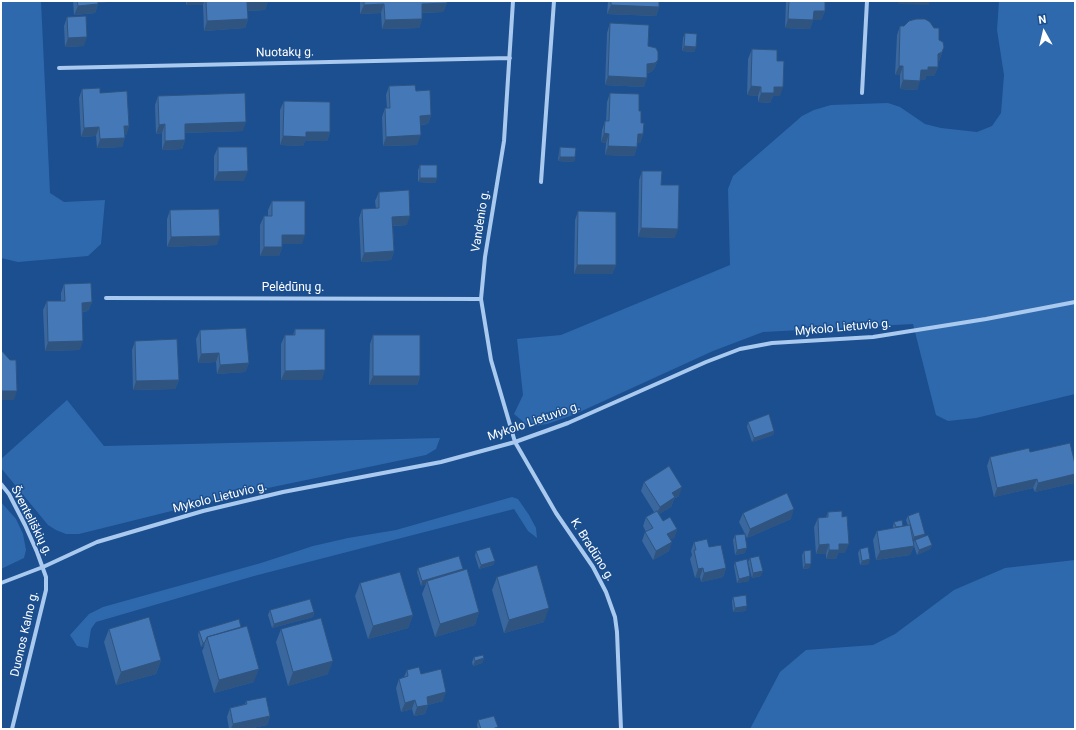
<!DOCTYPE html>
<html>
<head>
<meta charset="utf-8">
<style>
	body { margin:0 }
	#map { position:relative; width:1076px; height:730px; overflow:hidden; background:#1b4f8f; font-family:Roboto,sans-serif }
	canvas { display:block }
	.frame { position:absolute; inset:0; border:2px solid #fff; pointer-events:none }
	.north { position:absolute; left:1024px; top:12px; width:40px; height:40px; -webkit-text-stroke:3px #1b4f8f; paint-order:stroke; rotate:352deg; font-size:11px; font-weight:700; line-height:16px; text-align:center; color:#fff }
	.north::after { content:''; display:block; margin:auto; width:14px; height:18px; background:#fff; clip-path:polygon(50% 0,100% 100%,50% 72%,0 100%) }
</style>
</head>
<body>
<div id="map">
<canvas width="1076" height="730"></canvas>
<div class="frame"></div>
<div class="north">N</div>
</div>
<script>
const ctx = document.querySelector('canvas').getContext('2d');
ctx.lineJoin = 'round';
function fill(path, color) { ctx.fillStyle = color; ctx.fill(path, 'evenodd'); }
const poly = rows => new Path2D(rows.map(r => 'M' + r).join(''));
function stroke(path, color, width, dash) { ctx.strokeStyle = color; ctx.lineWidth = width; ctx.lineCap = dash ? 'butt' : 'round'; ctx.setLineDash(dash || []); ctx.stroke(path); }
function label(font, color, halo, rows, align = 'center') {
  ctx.font = font + ' Roboto,sans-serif'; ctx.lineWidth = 3; ctx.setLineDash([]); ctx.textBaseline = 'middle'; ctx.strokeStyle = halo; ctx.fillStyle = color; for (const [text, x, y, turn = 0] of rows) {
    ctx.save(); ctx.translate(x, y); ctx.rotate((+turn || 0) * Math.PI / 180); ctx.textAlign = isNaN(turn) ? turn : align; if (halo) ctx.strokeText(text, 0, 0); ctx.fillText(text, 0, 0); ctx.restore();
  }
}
const green = poly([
	[1,1,41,1,50,193,64,202,105,200,101,244,88,256,18,262,1,258],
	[999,1,1075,1,1075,394,976,418,948,421,936,415,913,324,763,332,713,351,573,415,547,424,535,426,526,424,514,414,523,395,517,339,561,335,730,265,728,189,733,176,802,116,814,110,831,105,888,103,900,107,925,124,941,128,977,132,992,126,1001,113,1004,75,997,30],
	[67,400,104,446,440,438,436,449,426,455,244,493,79,534,66,534,56,530,48,525,1,468,1,459],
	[512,497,518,499,529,515,536,528,537,538,528,531,514,509,254,576,96,622,91,629,88,648,77,646,70,635,89,614,103,607,261,563,313,546,348,538,396,530],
	[1,502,16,519,23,534,26,550,24,558,1,569],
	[1075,560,1075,729,750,729,780,672,806,650,873,645,895,634,954,590,1005,568]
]);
const street = poly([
	[513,1,504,141,485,257,481,299,491,360,515,442,556,513,593,567,606,592,615,617,617,632,621,729],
	[59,68,510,58],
	[862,93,867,1],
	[541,182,554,1],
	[106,298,481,299],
	[1,484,9,494,25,525,37,552,46,577,46,590,12,729],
	[1,583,43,567,97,542,203,511,283,492,441,462,515,442,568,423,706,362,740,349,772,343,873,337,986,319,1075,302]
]);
const wall = poly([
	[73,1,118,1,98,3,98,4,95,13,74,15],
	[186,1,268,1,265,10,248,11,248,19,245,28,204,31,203,5,186,5],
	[360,1,447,1,447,3,443,12,422,13,422,19,419,28,382,29,381,13,360,14],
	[608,1,659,1,659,7,656,16,607,14],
	[786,1,825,1,825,11,821,20,813,20,810,29,785,28],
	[67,17,84,46,65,47,64,26],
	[610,23,648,46,658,60,654,69,651,72,647,73,644,87,605,85,607,33],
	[900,26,939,40,944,47,939,61,938,61,938,67,934,76,926,76,925,80,920,79,917,90,900,89,900,75,895,75,897,35],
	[685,33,696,47,694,52,682,51,683,38],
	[752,49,780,96,773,96,770,103,758,102,758,96,747,95,748,59],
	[389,86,416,91,431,115,428,124,420,125,417,145,383,146,382,117,385,108,387,108,386,95],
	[82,89,100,93,129,126,126,135,125,135,122,147,97,148,96,136,81,137,79,98],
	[610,93,639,111,643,134,640,143,637,143,637,147,634,156,605,155,606,143,601,142,602,130,605,121,606,121,607,102],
	[158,96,243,131,185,133,185,140,182,149,162,150,162,133,156,134,155,105],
	[284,101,330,132,327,141,305,141,303,146,280,145,280,110],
	[218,147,244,181,214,181,214,156],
	[560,147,575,157,574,162,558,161,559,152],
	[420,165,437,178,435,183,418,182,418,170],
	[642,171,661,185,675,238,638,237,639,180],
	[379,192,407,225,393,226,394,251,391,260,361,262,359,218,362,209,376,209,375,201],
	[272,201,302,244,282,244,282,247,279,256,260,256,260,225,264,216,268,216,268,210],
	[170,210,217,245,167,247,167,219],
	[578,211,616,265,612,274,574,274,575,220],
	[64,284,92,302,88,311,82,312,80,350,45,351,43,310,47,301,61,301,61,293],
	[295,329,322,380,281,380,281,344,285,335,293,335],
	[200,330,249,363,245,372,217,374,216,362,198,363,196,339],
	[373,335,420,376,417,385,369,385,370,344],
	[135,341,179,380,175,389,133,390,132,350],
	[748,422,774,431,773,435,752,442,747,427],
	[1030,452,1075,464,1075,481,1074,483,1035,492,1033,488,994,497,987,466,990,457],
	[644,482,679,496,674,499,671,507,659,514,663,521,677,529,674,538,671,539,669,551,653,560,642,541,645,532,646,532,643,526,646,517,654,512,641,491],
	[828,512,845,553,838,553,836,559,826,559,826,554,816,554,814,527,818,518,826,517],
	[743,513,791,519,747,538,739,522],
	[908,516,924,536,932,545,930,549,917,555,914,546,910,555,876,560,873,540,877,531,893,528,893,526,894,522,903,526,908,526,906,520],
	[735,535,745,553,735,555,733,540],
	[694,542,709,547,726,568,723,577,701,582,700,577,695,578,690,559,692,555,691,551],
	[860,549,869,564,860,565,858,553],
	[476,551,495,561,493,565,479,569,475,556],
	[804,551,810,568,803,569,802,555],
	[750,558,761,576,752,578,748,562],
	[735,562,749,581,737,583,734,566],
	[418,568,462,571,479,612,475,625,435,637,422,594,426,584,421,586,417,572],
	[497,577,544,622,504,633,492,590],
	[360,583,413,615,408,628,368,639,355,596],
	[733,597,746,611,733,612,732,601],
	[270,610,314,612,313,617,272,628,268,615],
	[109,629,161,660,156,674,116,685,104,642],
	[281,629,328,674,288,686,276,642],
	[199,631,254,682,214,693,202,651,204,647,201,647,198,635],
	[474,657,484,658,482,663,473,666,472,662],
	[407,670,421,674,443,701,428,705,425,714,414,716,412,709,401,712,396,688,399,679,404,677],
	[246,701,270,716,267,725,248,729,229,729,227,717,230,708,245,704],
	[478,720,497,729,478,729,477,725]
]);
const shadedWall = poly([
	[95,1,118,1,94,3],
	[188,1,204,1,203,5,186,5],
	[268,1,265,10,244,11,247,2],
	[899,1,930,1,929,5,898,4],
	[447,3,443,12,418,13,422,4],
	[98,4,95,13,74,15,78,6],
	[384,4,381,13,360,14,364,5],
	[611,5,659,7,656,16,607,14],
	[814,11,825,11,821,20,810,20],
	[248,19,245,28,204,31,207,21],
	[422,19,419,28,382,29,385,20],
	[788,19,813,20,810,29,785,28],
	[87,37,84,46,65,47,68,38],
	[684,46,696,47,694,52,682,51],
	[942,52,939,61,935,63,938,54],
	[658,60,654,69,651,72,644,73,647,64],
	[899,66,903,66,900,75,895,75],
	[928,67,938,67,934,76,926,76,925,80,917,79,921,70],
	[608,76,647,78,644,87,605,85],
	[903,80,920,81,917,90,900,89],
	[751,86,761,87,758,96,747,95],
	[774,87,783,87,780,96,773,96,770,103,758,102,761,93],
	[431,115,428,124,416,125,420,116],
	[246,122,243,131,181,133,185,124],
	[165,124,162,133,156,134,159,125],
	[124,126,129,126,126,135,121,135],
	[99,127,96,136,81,137,84,128],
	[306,132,330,132,327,141,305,141,303,146,280,145,283,136],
	[604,133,609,134,606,143,601,142],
	[638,134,643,134,640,143,634,143],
	[421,135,417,145,383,146,386,137],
	[125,138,122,147,97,148,100,139],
	[185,140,182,149,162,150,165,141],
	[608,146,637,147,634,156,605,155],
	[560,157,575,157,574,162,558,161],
	[248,171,244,181,214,181,218,172],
	[420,178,437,178,435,183,418,182],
	[410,216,407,225,389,226,392,217],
	[641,228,678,229,675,238,638,237],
	[282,235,305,235,302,244,279,244],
	[220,236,217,245,167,247,171,237],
	[264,247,282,247,279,256,260,256],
	[394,251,391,260,361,262,364,253],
	[577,265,616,265,612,274,574,274],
	[92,302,88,311,79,312,82,303],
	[83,341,80,350,45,351,48,342],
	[219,353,216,362,198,363,201,354],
	[249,363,245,372,217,374,220,365],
	[325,370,322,380,281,380,285,371],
	[373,376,420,376,417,385,369,385],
	[179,380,175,389,133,390,136,381],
	[1,391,17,391,14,400,1,400],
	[774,431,773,435,752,442,754,438],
	[1075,474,1075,481,1074,483,1035,492,1038,483],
	[1037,479,1033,488,994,497,997,488],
	[682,487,679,496,674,499,671,507,656,516,660,507,672,493],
	[794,509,791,519,747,538,750,529],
	[677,529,674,538,664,543,667,534],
	[925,534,923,539,912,542,914,537],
	[672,542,669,551,653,560,656,551],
	[829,544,826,554,816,554,819,545],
	[839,544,849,544,845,553,838,553,836,559,826,559,829,550],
	[932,545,930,549,917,555,919,550],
	[914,546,910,555,876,560,880,551],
	[747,548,745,553,735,555,737,550],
	[870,559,869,564,860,565,862,561],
	[495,561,493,565,479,569,481,565],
	[805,564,811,564,810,568,803,569],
	[703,568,700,577,695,578,698,569],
	[726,568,723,577,701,582,704,573],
	[463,569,461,574,427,581,426,584,421,586,422,581],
	[763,571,761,576,752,578,753,573],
	[750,576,749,581,737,583,739,579],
	[747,606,746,611,733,612,735,608],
	[549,608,544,622,504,633,509,620],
	[314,612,313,617,272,628,274,624],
	[479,612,475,625,435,637,440,624],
	[413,615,408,628,368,639,373,626],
	[205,642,204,647,201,647,203,643],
	[484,658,482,663,473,666,475,661],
	[161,660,156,674,116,685,121,672],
	[333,661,328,674,288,686,293,672],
	[259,669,254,682,214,693,219,680],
	[446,692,443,701,428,705,425,714,414,716,417,707,427,697],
	[415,700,412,709,401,712,405,703],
	[270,716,267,725,248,729,231,729,233,724]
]);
const building = poly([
	[77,1,98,1,98,4,78,6,77,1],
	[206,1,268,1,247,2,248,19,207,21,206,1],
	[364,1,447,1,447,3,422,4,422,19,385,20,384,4,364,5,364,1],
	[611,1,659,1,659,7,611,5,611,1],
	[789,1,825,1,825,11,814,11,813,20,788,19,789,1],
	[86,16,87,37,68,38,67,17,86,16],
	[916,19,925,19,930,22,934,28,939,28,939,40,943,42,944,47,942,52,938,54,938,67,928,67,928,70,921,70,920,81,903,80,903,66,899,66,900,26,904,26,909,21,916,19],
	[610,23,649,25,648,46,656,48,658,52,658,60,655,63,647,64,647,78,608,76,610,23],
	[685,33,697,34,696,47,684,46,685,33],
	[752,49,777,50,777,61,784,61,783,87,774,87,774,93,761,93,761,87,751,86,752,49],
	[415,85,416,91,430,90,431,115,420,116,421,135,386,137,385,108,390,108,389,86,415,85],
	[100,88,100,93,127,91,129,126,124,126,125,138,100,139,99,127,84,128,82,89,100,88],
	[245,93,246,122,185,124,185,140,165,141,165,124,159,125,158,96,245,93],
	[610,93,639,94,639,111,641,111,641,123,644,123,643,134,638,134,637,147,608,146,609,134,604,133,605,121,609,121,610,93],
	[284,101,330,102,330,132,306,132,306,137,283,136,284,101],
	[218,147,247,147,248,171,218,172,218,147],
	[560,147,576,148,575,157,560,157,560,147],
	[420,165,437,165,437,178,420,178,420,165],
	[642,171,662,171,661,185,679,185,678,229,641,228,642,171],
	[409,190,410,216,392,217,394,251,364,253,362,209,379,208,379,192,409,190],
	[272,201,305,201,305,235,282,235,282,247,264,247,264,216,272,216,272,201],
	[219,209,220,236,171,237,170,210,219,209],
	[578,211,616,212,616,265,577,265,578,211],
	[91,283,92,302,82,303,83,341,48,342,47,301,65,301,64,284,91,283],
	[246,328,249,363,220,365,219,353,201,354,200,330,246,328],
	[295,329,325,329,325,370,285,371,285,335,295,335,295,329],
	[373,335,420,335,420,376,373,376,373,335],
	[177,339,179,380,136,381,135,341,177,339],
	[1,350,10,360,16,360,17,391,1,391,1,350],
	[769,414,774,431,754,438,748,422,769,414],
	[1070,443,1075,464,1075,474,1038,483,1037,479,997,488,990,457,1029,448,1030,452,1070,443],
	[669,466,682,487,672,493,675,497,660,507,644,482,669,466],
	[787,493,794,509,750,529,743,513,787,493],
	[657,511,663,521,670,517,677,529,667,534,672,542,656,551,645,532,653,528,646,517,657,511],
	[842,511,842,517,847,516,849,544,839,544,839,550,829,550,829,544,819,545,818,518,828,517,828,512,842,511],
	[919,512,925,534,914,537,908,516,919,512],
	[902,520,903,526,896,527,894,522,902,520],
	[910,525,914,546,880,551,877,531,910,525],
	[745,534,747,548,737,550,735,535,745,534],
	[928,535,932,545,919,550,915,540,928,535],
	[707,539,709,547,721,545,726,568,704,573,703,568,698,569,694,550,696,550,694,542,707,539],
	[490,547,495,561,481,565,476,551,490,547],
	[868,547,870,559,862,561,860,549,868,547],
	[811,550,811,564,805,564,804,551,811,550],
	[459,556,463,569,422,581,418,568,459,556],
	[759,556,763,571,753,573,750,558,759,556],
	[747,559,750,576,739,579,735,562,747,559],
	[537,565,549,608,509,620,497,577,537,565],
	[467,569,479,612,440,624,427,581,467,569],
	[400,572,413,615,373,626,360,583,400,572],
	[746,595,747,606,735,608,733,597,746,595],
	[310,599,314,612,274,624,270,610,310,599],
	[149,617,161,660,121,672,109,629,149,617],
	[321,618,333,661,293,672,281,629,321,618],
	[239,619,241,627,207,637,205,642,203,643,199,631,239,619],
	[247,626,259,669,219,680,207,637,247,626],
	[483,655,484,658,475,661,474,657,483,655],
	[419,667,421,674,441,669,446,692,427,697,428,705,417,707,415,700,405,703,399,679,408,676,407,670,419,667],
	[266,697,270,716,233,724,230,708,247,704,246,701,266,697],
	[494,716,498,727,492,729,481,729,478,720,494,716]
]);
const streetNames = [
	["Nuotakų g.",285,53,-1],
	["Vandenio g.",481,221,-81],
	["Pelėdūnų g.",293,288],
	["Mykolo Lietuvio g.",843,328,-5],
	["Mykolo Lietuvio g.",534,422,-19],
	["Mykolo Lietuvio g.",220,498,-14],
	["Šventeliškių g.",31,521,63],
	["K. Bradūno g.",592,550,58],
	["Duonos Kalno g.",25,634,-77]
];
fill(green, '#2e69ad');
stroke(street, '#a9c9ee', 4);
fill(wall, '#3a679d');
fill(shadedWall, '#305480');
fill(building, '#4478b7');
stroke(building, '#305480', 1);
label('12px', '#fff', '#1b4f8f', streetNames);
</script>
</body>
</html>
